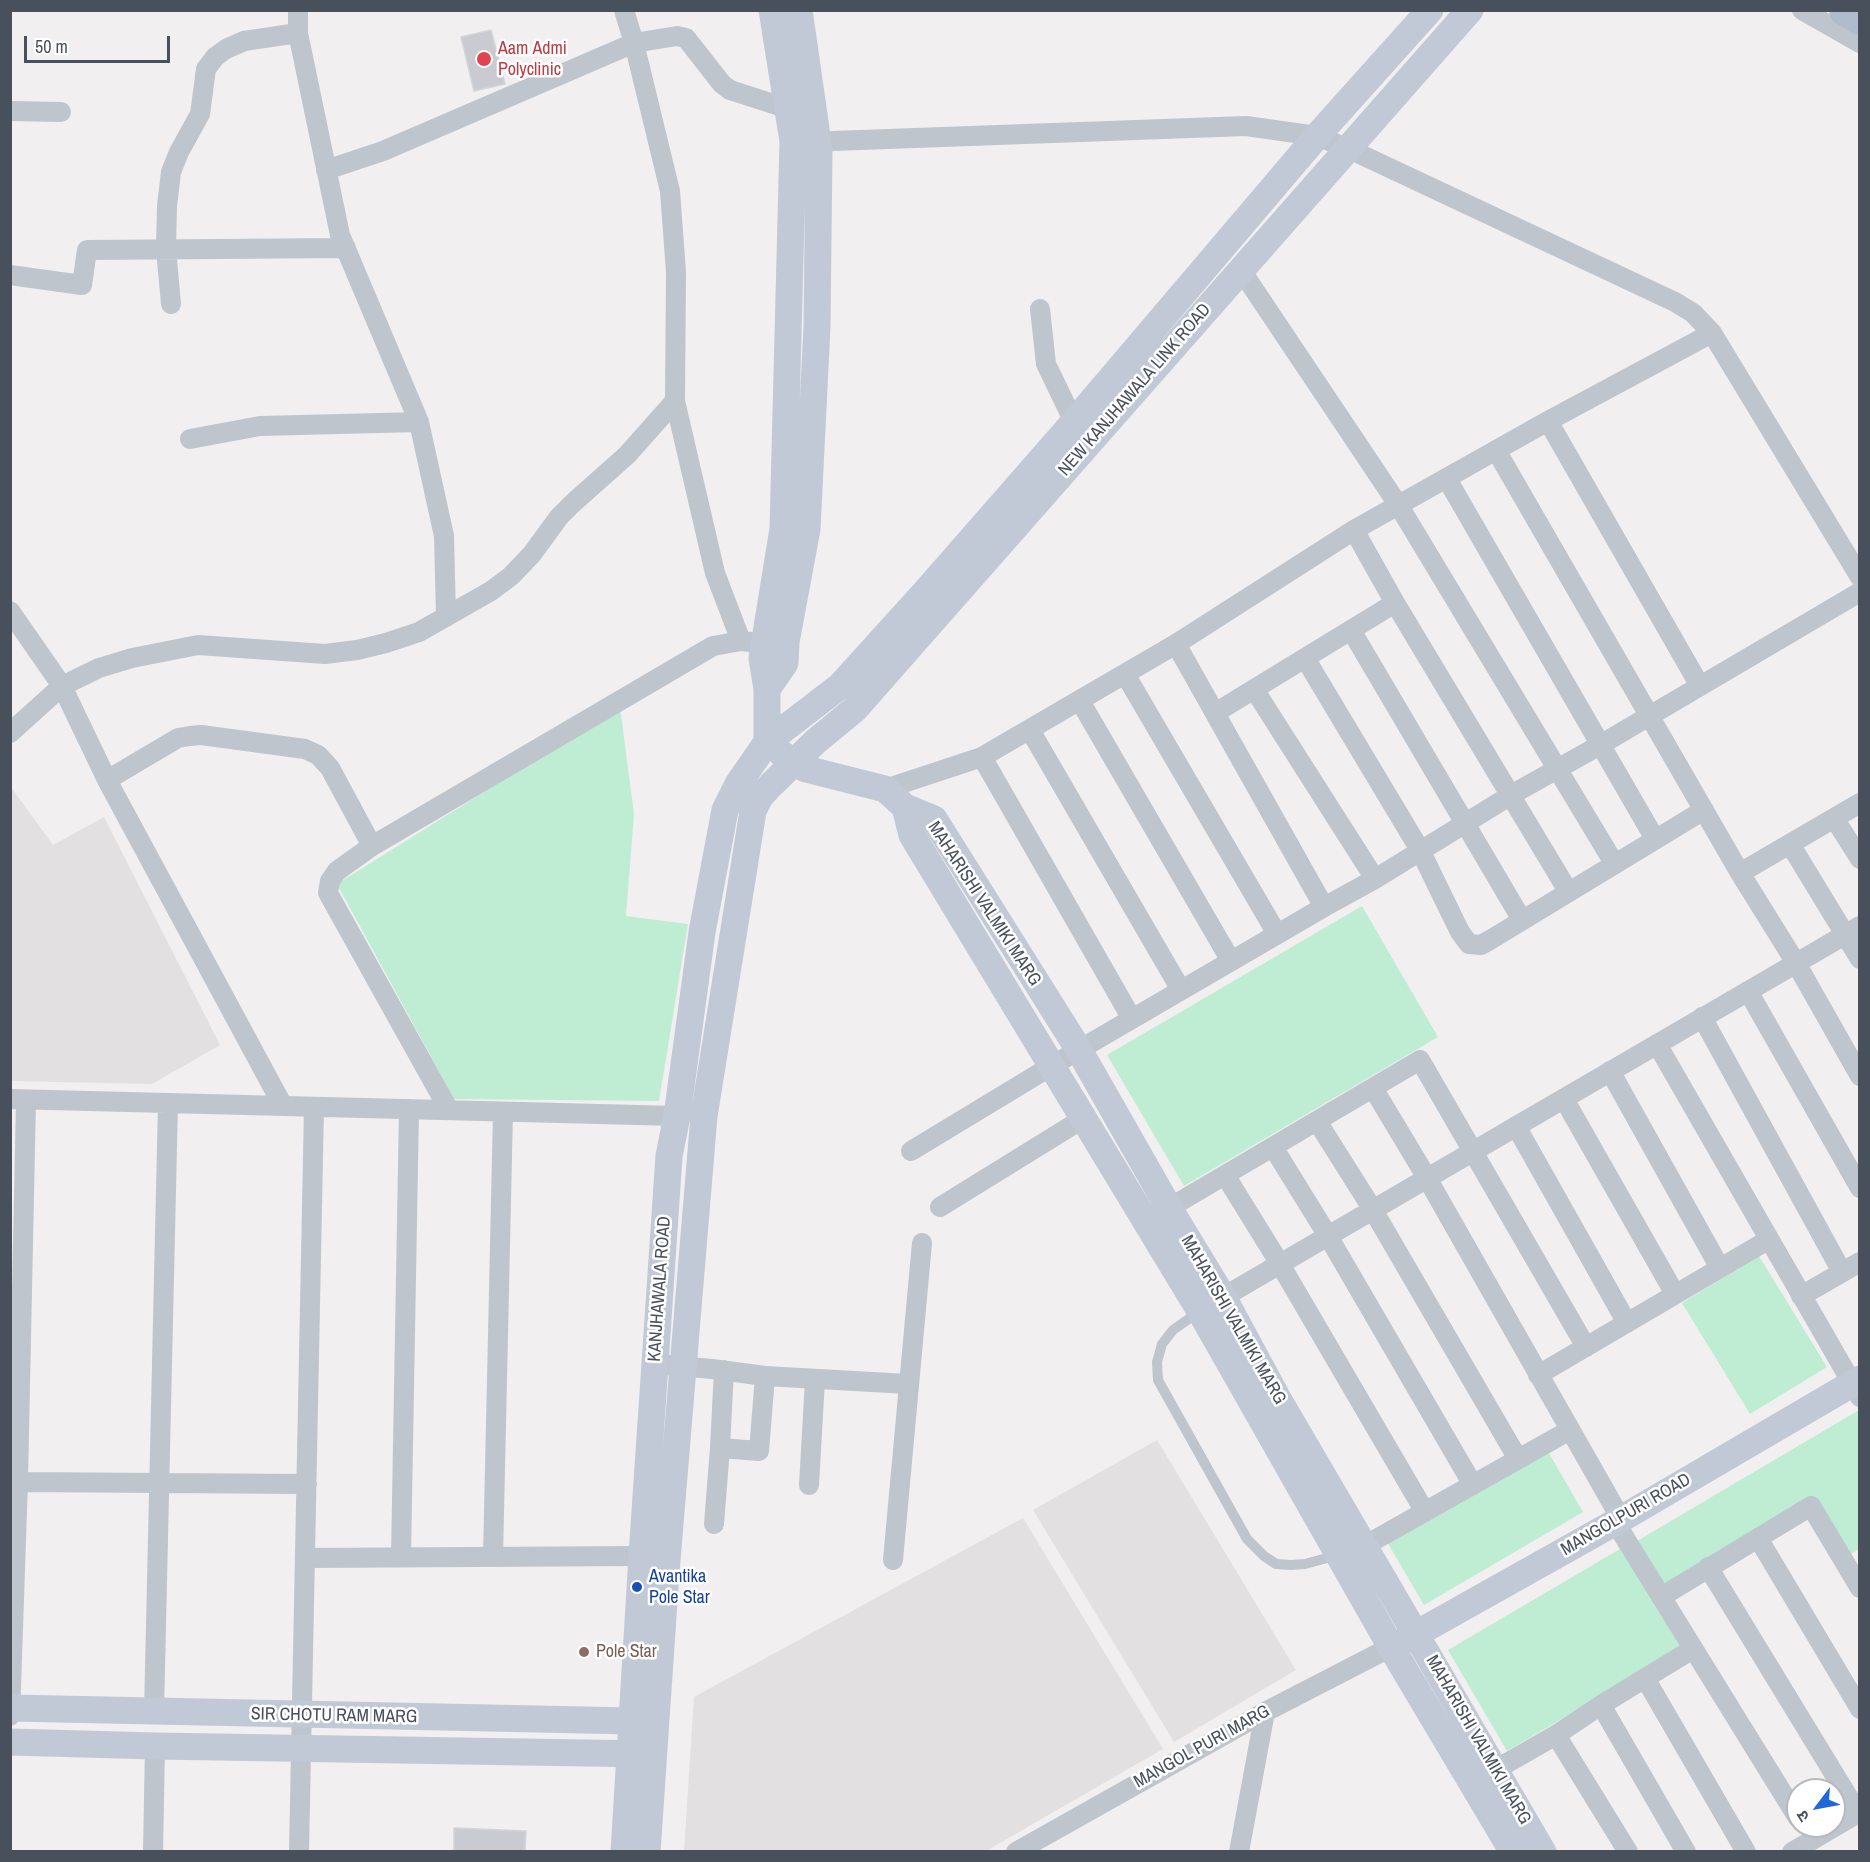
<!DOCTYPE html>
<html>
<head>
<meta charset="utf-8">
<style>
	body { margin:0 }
	#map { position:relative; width:1870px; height:1862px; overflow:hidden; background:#f1efef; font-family:"Archivo Narrow","Noto Sans Devanagari",sans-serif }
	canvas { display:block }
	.frame { position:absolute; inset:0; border:12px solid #48515b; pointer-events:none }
	.north { position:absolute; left:1786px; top:1778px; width:60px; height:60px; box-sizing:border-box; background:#fff; border:2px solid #b6b9bd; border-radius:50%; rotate:238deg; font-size:16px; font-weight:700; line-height:24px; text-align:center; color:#48515b }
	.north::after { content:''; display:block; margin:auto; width:21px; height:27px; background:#2267d8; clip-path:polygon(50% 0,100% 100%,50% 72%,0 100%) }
	.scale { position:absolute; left:24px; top:36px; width:146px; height:27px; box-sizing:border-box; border:3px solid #48515b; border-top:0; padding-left:8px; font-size:18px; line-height:21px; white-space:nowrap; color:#48515b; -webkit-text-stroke:4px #fff; paint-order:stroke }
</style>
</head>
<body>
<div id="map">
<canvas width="1870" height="1862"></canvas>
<div class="frame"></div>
<div class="north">उ</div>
<div class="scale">50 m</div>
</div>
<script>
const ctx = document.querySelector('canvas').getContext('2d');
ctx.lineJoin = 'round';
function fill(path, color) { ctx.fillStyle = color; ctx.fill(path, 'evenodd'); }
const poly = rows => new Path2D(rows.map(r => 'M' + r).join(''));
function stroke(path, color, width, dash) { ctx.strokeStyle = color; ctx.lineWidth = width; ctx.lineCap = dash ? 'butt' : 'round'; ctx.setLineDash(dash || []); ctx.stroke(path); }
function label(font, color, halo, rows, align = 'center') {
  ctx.font = font + ' "Archivo Narrow",sans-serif'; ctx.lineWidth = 5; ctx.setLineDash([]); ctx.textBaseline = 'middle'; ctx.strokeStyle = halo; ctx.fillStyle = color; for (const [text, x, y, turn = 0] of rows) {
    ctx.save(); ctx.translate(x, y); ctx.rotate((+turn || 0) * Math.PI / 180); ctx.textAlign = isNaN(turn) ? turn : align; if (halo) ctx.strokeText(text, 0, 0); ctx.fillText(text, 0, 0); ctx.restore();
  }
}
const education = poly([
	[11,787,53,845,104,817,220,1045,152,1084,11,1081],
	[1157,1440,1296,1670,1174,1742,1033,1510],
	[1023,1518,1163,1749,986,1851,684,1851,694,1697]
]);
const green = poly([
	[620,707,634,814,626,916,688,924,659,1101,454,1099,337,884],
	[1362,906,1438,1037,1184,1186,1107,1055],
	[1759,1256,1827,1367,1750,1414,1682,1303],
	[1859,1410,1859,1549,1836,1563,1801,1505,1663,1586,1637,1541],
	[1546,1448,1583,1512,1424,1605,1387,1542],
	[1625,1546,1684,1647,1507,1751,1448,1650]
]);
const building = poly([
	[491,30,505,84,474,91,461,37,491,30],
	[454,1828,526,1831,525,1851,454,1851,454,1828]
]);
const lane = poly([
	[1200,1311,1173,1330,1162,1344,1157,1362,1158,1380,1247,1539,1264,1556,1276,1564,1291,1565,1305,1564,1338,1555]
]);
const street = poly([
	[298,10,298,33,340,235,419,422,444,536,446,617],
	[624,10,634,43,670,191,676,272,675,401],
	[1802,10,1860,43],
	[10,111,61,112],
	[805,142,1246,126,1317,136,1347,148,1675,302,1693,313,1712,333,1860,577],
	[326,170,383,151,634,43,677,36,686,38,722,84,730,90,789,109],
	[1241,270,1399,506,1614,863],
	[10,275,82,285,87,250,346,248],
	[171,304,166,249,167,206,171,172,179,152,200,114,206,69,215,57,226,49,244,41,298,33],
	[1040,309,1046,364,1074,422],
	[1548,421,1700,686],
	[190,439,260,426,419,422],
	[1496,450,1740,873,1796,963,1860,1076],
	[1447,479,1655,839],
	[1354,530,1395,603,1568,891],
	[10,611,62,686,107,780,283,1106],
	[1351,630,1522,920],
	[1176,644,1324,907],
	[1305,658,1420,850,1460,932,1469,944,1481,945,1490,940,1704,810],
	[1125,674,1277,934],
	[1254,689,1375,879],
	[1080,701,1231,961],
	[1215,713,1395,603],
	[1030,730,1181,990],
	[10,733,62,686,99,668,132,658,198,645,325,654,357,650,386,643,419,632,491,591,511,576,532,554,559,517,573,503,627,455,675,401,715,573,741,641],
	[982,757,1132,1019],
	[107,780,178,738,190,736,201,735,305,749,318,755,330,768,372,846],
	[885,789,982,757,1176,644,1354,530,1548,421,1712,333],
	[1834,818,1860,859],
	[1790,844,1860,959],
	[1740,873,1860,803],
	[1748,991,1860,1188],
	[1702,1017,1842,1272],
	[1657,1044,1860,1397],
	[1610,1071,1720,1268],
	[1373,1088,1427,1178,1621,1519],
	[10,1099,677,1116],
	[1564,1099,1675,1294],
	[449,1110,328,893,330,881,337,871,372,846,713,646,741,641,751,642],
	[1317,1121,1373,1210,1518,1459],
	[1516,1126,1627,1323],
	[1273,1147,1328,1236,1473,1485],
	[911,1151,1053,1065,1324,907,1375,879,1511,795,1600,745,1860,592],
	[1225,1175,1280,1264,1425,1512],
	[940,1207,1084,1118],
	[1169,1208,1420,1060,1586,1347],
	[1801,1296,1860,1262],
	[1213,1303,1860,926],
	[655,1364,712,1369,765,1376,908,1384],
	[1538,1375,1768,1240],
	[720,1448,759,1451,765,1376],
	[18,1482,307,1484],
	[809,1485,815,1380],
	[1615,1522,1798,1818],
	[714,1524,720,1448,724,1370],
	[1758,1538,1860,1709],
	[1352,1551,1364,1546,1570,1430],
	[401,1557,409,1109],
	[493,1557,503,1112],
	[305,1558,642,1556],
	[893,1560,922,1243],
	[1708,1567,1858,1813],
	[1661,1597,1811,1506,1860,1588],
	[1645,1678,1746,1852],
	[1601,1705,1686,1852],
	[154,1712,168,1103],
	[10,1716,18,1482,26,1100],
	[1556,1735,1628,1852],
	[1495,1770,1556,1735,1601,1705,1693,1649],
	[153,1852,155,1746],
	[299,1852,314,1107],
	[1016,1852,1265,1712,1391,1647],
	[1239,1852,1265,1712],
	[1792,1852,1860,1812]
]);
const secondary = poly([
	[767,689,785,663,786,642,807,529,817,327,819,150,799,10],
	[767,742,767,689,762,658,783,529,793,141,772,10],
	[782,754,793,763,806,769,885,789,905,807,934,819,1079,1050,1169,1208,1223,1297,1277,1397,1543,1852],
	[905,807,912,835,1200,1311,1391,1647,1513,1852],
	[1400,1643,1621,1519,1860,1379],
	[10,1708,633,1721,651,1723],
	[10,1742,155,1746,647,1754],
	[624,1852,642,1556,669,1156,677,1116,702,932,725,810,738,784,767,742,840,686,926,591,1074,422,1317,136,1430,10],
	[647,1852,666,1572,704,1116,753,811,760,797,771,785,815,742,855,709,1470,10]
]);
const primary = poly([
	[1845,10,1860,19]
]);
const markers = [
	[484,59,8,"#e0444e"],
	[637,1587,6,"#1a4fb4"],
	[584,1652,6,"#8d6e63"]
];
const healthNames = [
	["Aam Admi",498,49],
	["Polyclinic",498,70]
];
const streetNames = [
	["NEW KANJHAWALA LINK ROAD",1135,390,-49],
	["MAHARISHI VALMIKI MARG",984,904,57],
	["KANJHAWALA ROAD",660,1289,-86],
	["MAHARISHI VALMIKI MARG",1233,1320,60],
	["MANGOLPURI ROAD",1626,1515,-30],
	["SIR CHOTU RAM MARG",334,1716,1],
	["MAHARISHI VALMIKI MARG",1478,1740,60],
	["MANGOL PURI MARG",1202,1747,-29]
];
const transitNames = [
	["Avantika",649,1577],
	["Pole Star",649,1598]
];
const educationNames = [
	["Pole Star",596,1652]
];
fill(education, '#e2e0e0');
fill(green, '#bfedd4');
fill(building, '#c9cbd1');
stroke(building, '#d3d5da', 1.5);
stroke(lane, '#bec5cd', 10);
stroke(street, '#bec5cd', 20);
stroke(secondary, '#c0c9d5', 27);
stroke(primary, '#b0bccc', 32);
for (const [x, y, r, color] of markers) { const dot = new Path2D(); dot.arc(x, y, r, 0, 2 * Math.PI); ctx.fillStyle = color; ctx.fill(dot); stroke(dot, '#fff', 2); }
label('18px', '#be3a42', '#fff', healthNames, 'left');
label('18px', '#48515b', '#fff', streetNames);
label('18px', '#164399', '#fff', transitNames, 'left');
label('18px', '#785e54', '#fff', educationNames, 'left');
</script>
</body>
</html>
